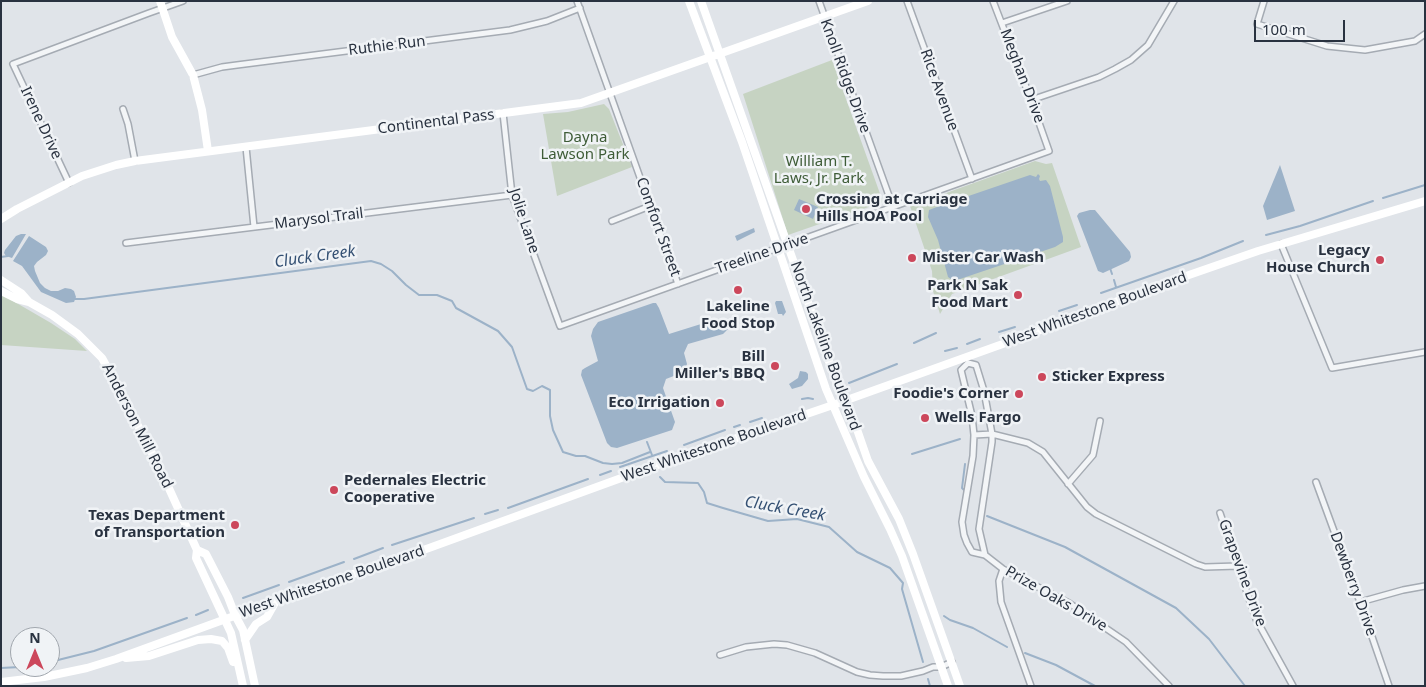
<!DOCTYPE html>
<html>
<head>
<meta charset="utf-8">
<style>
	body { margin:0 }
	#map { position:relative; width:1426px; height:687px; overflow:hidden; background:#e0e4e9; font-family:"Noto Sans",sans-serif }
	canvas { display:block }
	.frame { position:absolute; inset:0; border:2px solid #293240; pointer-events:none }
	.north { position:absolute; left:10px; top:627px; width:50px; height:50px; box-sizing:border-box; background:#f0f3f6; border:1px solid #a0a6ad; border-radius:50%; rotate:0deg; font-size:14px; font-weight:700; line-height:20px; text-align:center; color:#293240 }
	.north::after { content:''; display:block; margin:auto; width:18px; height:22px; background:#cc475b; clip-path:polygon(50% 0,100% 100%,50% 72%,0 100%) }
	.scale { position:absolute; left:1254px; top:20px; width:91px; height:22px; box-sizing:border-box; border:2px solid #293240; border-top:0; padding-left:6px; font-size:15px; line-height:18px; white-space:nowrap; color:#293240; -webkit-text-stroke:4px #f0f3f6; paint-order:stroke }
</style>
</head>
<body>
<div id="map">
<canvas width="1426" height="687"></canvas>
<div class="frame"></div>
<div class="north">N</div>
<div class="scale">100 m</div>
</div>
<script>
const ctx = document.querySelector('canvas').getContext('2d');
ctx.lineJoin = 'round';
function fill(path, color) { ctx.fillStyle = color; ctx.fill(path, 'evenodd'); }
const poly = rows => new Path2D(rows.map(r => 'M' + r).join(''));
function stroke(path, color, width, dash) { ctx.strokeStyle = color; ctx.lineWidth = width; ctx.lineCap = dash ? 'butt' : 'round'; ctx.setLineDash(dash || []); ctx.stroke(path); }
function label(font, color, halo, rows, align = 'center') {
  ctx.font = font + ' "Noto Sans",sans-serif'; ctx.lineWidth = 5; ctx.setLineDash([]); ctx.textBaseline = 'middle'; ctx.strokeStyle = halo; ctx.fillStyle = color; for (const [text, x, y, turn = 0] of rows) {
    ctx.save(); ctx.translate(x, y); ctx.rotate((+turn || 0) * Math.PI / 180); ctx.textAlign = isNaN(turn) ? turn : align; if (halo) ctx.strokeText(text, 0, 0); ctx.fillText(text, 0, 0); ctx.restore();
  }
}
const green = poly([
	[832,60,883,202,788,235,743,94],
	[604,104,609,109,632,167,557,196,543,114,568,112],
	[1035,161,1046,164,1052,163,1081,247,952,294,940,314,933,291,932,271,910,206],
	[1,294,51,323,75,339,87,351,1,345]
]);
const water = poly([
	[1280,165,1295,211,1267,220,1263,206],
	[1038,174,1040,176,1039,179,1040,181,1046,180,1050,186,1063,237,1063,242,1055,247,954,281,948,277,938,240,928,217,929,210,945,204,946,200,951,202,1027,176,1030,175,1036,177],
	[799,199,818,207,813,219,794,210],
	[1090,210,1095,210,1130,252,1131,257,1129,261,1103,273,1098,271,1077,216,1079,213],
	[754,228,755,232,737,241,735,236],
	[21,234,26,234,12,258,6,256,4,253,5,250,16,236],
	[29,236,46,247,48,251,46,255,37,262,34,266,35,271,40,283,45,288,51,291,58,291,65,288,71,289,74,291,76,297,74,302,66,303,41,292,22,266,13,261],
	[776,301,782,301,786,312,783,316,782,314,778,314,775,303],
	[653,303,656,303,659,308,669,334,717,319,723,320,727,324,728,329,723,334,688,344,684,353,687,364,684,372,666,379,663,388,675,422,672,430,617,448,611,447,607,443,581,375,582,370,585,368,598,361,591,336,593,329,598,322],
	[800,371,806,372,808,374,808,379,802,386,792,389,789,384,798,378]
]);
const stream = poly([
	[1383,198,1425,185],
	[1266,235,1300,226,1373,201],
	[1,257,8,256],
	[1110,268,1112,274],
	[1114,280,1116,287],
	[1101,293,1201,258,1243,241],
	[75,299,84,299,371,261,381,264,392,271,406,285,419,295,437,295,452,301,456,308,498,331,512,347,527,389,533,391,542,386,550,390,550,416,553,430,563,452,576,456,585,456,603,463,612,464,622,463,650,452],
	[1059,311,1077,305],
	[999,332,1015,327],
	[914,343,936,333],
	[967,344,980,339],
	[945,351,957,348],
	[849,383,897,364],
	[802,399,808,398,813,399],
	[750,422,762,418],
	[734,427,740,425],
	[647,442,652,455],
	[684,445,725,430],
	[912,454,960,439],
	[620,467,667,451],
	[600,475,611,471],
	[660,477,665,482,698,483,704,492,707,503,723,508,768,521,797,519,829,527,857,552,890,568,903,583,902,589,904,596,923,662],
	[964,490,962,488,965,464],
	[508,508,588,479],
	[485,514,498,510],
	[987,516,1065,547,1176,608,1209,639,1245,686],
	[392,545,474,518],
	[354,559,383,548],
	[289,582,344,562],
	[243,598,279,585],
	[196,615,208,610],
	[944,616,950,620,973,628,1007,647],
	[1025,653,1056,665,1095,686],
	[50,662,94,651,187,618],
	[1,668,20,667],
	[928,679,930,686]
]);
const street = poly([
	[577,1,678,284],
	[819,1,893,207],
	[907,1,972,179],
	[1264,1,1257,24,1327,46,1365,50,1415,41,1425,34],
	[1002,23,1067,1],
	[193,75,222,67,237,65,510,30,547,21,580,8],
	[1031,100,1099,77,1115,69,1131,60,1148,45,1174,1],
	[123,109,128,124,135,161],
	[503,113,512,195,560,326,1049,151,1031,100,993,1],
	[246,147,254,227],
	[69,183,13,64,149,13,183,1],
	[612,221,650,206],
	[126,243,512,195],
	[1281,244,1332,368,1425,352],
	[968,363,961,370,972,416,974,435,973,456,962,522,964,535,967,543,972,552,985,555,1003,569,1069,603,1126,642,1169,686],
	[968,363,976,365,984,391,992,434,992,442,979,529,985,555],
	[974,435,992,434,1028,443,1043,452,1087,507,1096,514,1196,564,1205,567,1238,566],
	[1316,482,1360,602,1389,686],
	[1068,484,1093,455,1100,421],
	[1220,513,1256,619,1293,686],
	[1003,569,999,581,1001,602,1031,686],
	[1360,602,1403,590,1425,586],
	[720,655,746,647,774,644,787,645,815,653,857,672,870,675,883,676,901,676,923,671,933,667,941,667,952,662]
]);
const secondary = poly([
	[160,1,172,37,193,75,202,110,208,151],
	[689,1,742,142,826,389,864,477,890,529,902,556,948,686],
	[701,1,837,384,852,415,868,461,899,519,913,554,960,686],
	[1,219,17,209,82,176,116,165,135,161,581,103,868,1],
	[1,280,21,293,29,302],
	[1,291,17,299,29,302,52,315,78,334,102,358,123,396,162,473,197,550,196,558,231,633,243,686],
	[197,550,206,554,228,597,235,615,243,630,255,686],
	[245,640,256,624,267,617,276,601],
	[126,658,149,656,198,640,211,639,222,641,228,648,233,662],
	[1,682,44,677,87,668,116,659,289,596,429,548,646,469,833,405,1011,341,1163,284,1258,251,1425,201]
]);
const markers = [
	[806,209,5,"#cc475b"],
	[912,258,5,"#cc475b"],
	[1380,260,5,"#cc475b"],
	[738,290,5,"#cc475b"],
	[1018,295,5,"#cc475b"],
	[775,366,5,"#cc475b"],
	[1042,377,5,"#cc475b"],
	[1019,394,5,"#cc475b"],
	[720,403,5,"#cc475b"],
	[925,418,5,"#cc475b"],
	[334,490,5,"#cc475b"],
	[235,525,5,"#cc475b"]
];
const streetNames = [
	["Ruthie Run",387,46,-7],
	["Knoll Ridge Drive",845,76,70],
	["Meghan Drive",1022,76,69],
	["Rice Avenue",939,90,70],
	["Continental Pass",436,122,-7],
	["Irene Drive",41,123,65],
	["Marysol Trail",319,219,-7],
	["Jolie Lane",524,221,72],
	["Comfort Street",658,227,70],
	["Treeline Drive",762,254,-19],
	["West Whitestone Boulevard",1095,310,-20],
	["North Lakeline Boulevard",825,346,70],
	["Anderson Mill Road",137,426,63],
	["West Whitestone Boulevard",714,446,-19],
	["Grapevine Drive",1242,573,70],
	["West Whitestone Boulevard",332,582,-19],
	["Dewberry Drive",1353,584,70],
	["Prize Oaks Drive",1056,599,30]
];
const parkNames = [
	["Dayna",585,138],
	["Lawson Park",585,155],
	["William T.",819,162],
	["Laws, Jr. Park",819,179]
];
const poiNames = [
	["Crossing at Carriage",816,200,"left"],
	["Hills HOA Pool",816,217,"left"],
	["Legacy",1370,251],
	["House Church",1370,268],
	["Mister Car Wash",922,258,"left"],
	["Park N Sak",1008,286],
	["Food Mart",1008,303],
	["Lakeline",738,307,"center"],
	["Food Stop",738,324,"center"],
	["Bill",765,357],
	["Miller's BBQ",765,374],
	["Sticker Express",1052,377,"left"],
	["Foodie's Corner",1009,394],
	["Eco Irrigation",710,403],
	["Wells Fargo",935,418,"left"],
	["Pedernales Electric",344,481,"left"],
	["Cooperative",344,498,"left"],
	["Texas Department",225,516],
	["of Transportation",225,533]
];
const waterNames = [
	["Cluck Creek",315,257,-8],
	["Cluck Creek",785,509,10]
];
fill(green, '#c6d3c2');
fill(water, '#9cb2c8');
stroke(stream, '#9cb2c8', 2);
stroke(street, '#a5abb3', 8);
stroke(street, '#f3f5f7', 5);
stroke(secondary, '#fff', 8);
for (const [x, y, r, color] of markers) { const dot = new Path2D(); dot.arc(x, y, r, 0, 2 * Math.PI); ctx.fillStyle = color; ctx.fill(dot); stroke(dot, '#f0f3f6', 2); }
label('15px', '#293240', '#f0f3f6', streetNames);
label('15px', '#3e5c37', '#f0f3f6', parkNames);
label('bold 15px', '#293240', '#f0f3f6', poiNames, 'right');
label('italic 16px', '#345073', '#f0f3f6', waterNames);
</script>
</body>
</html>
